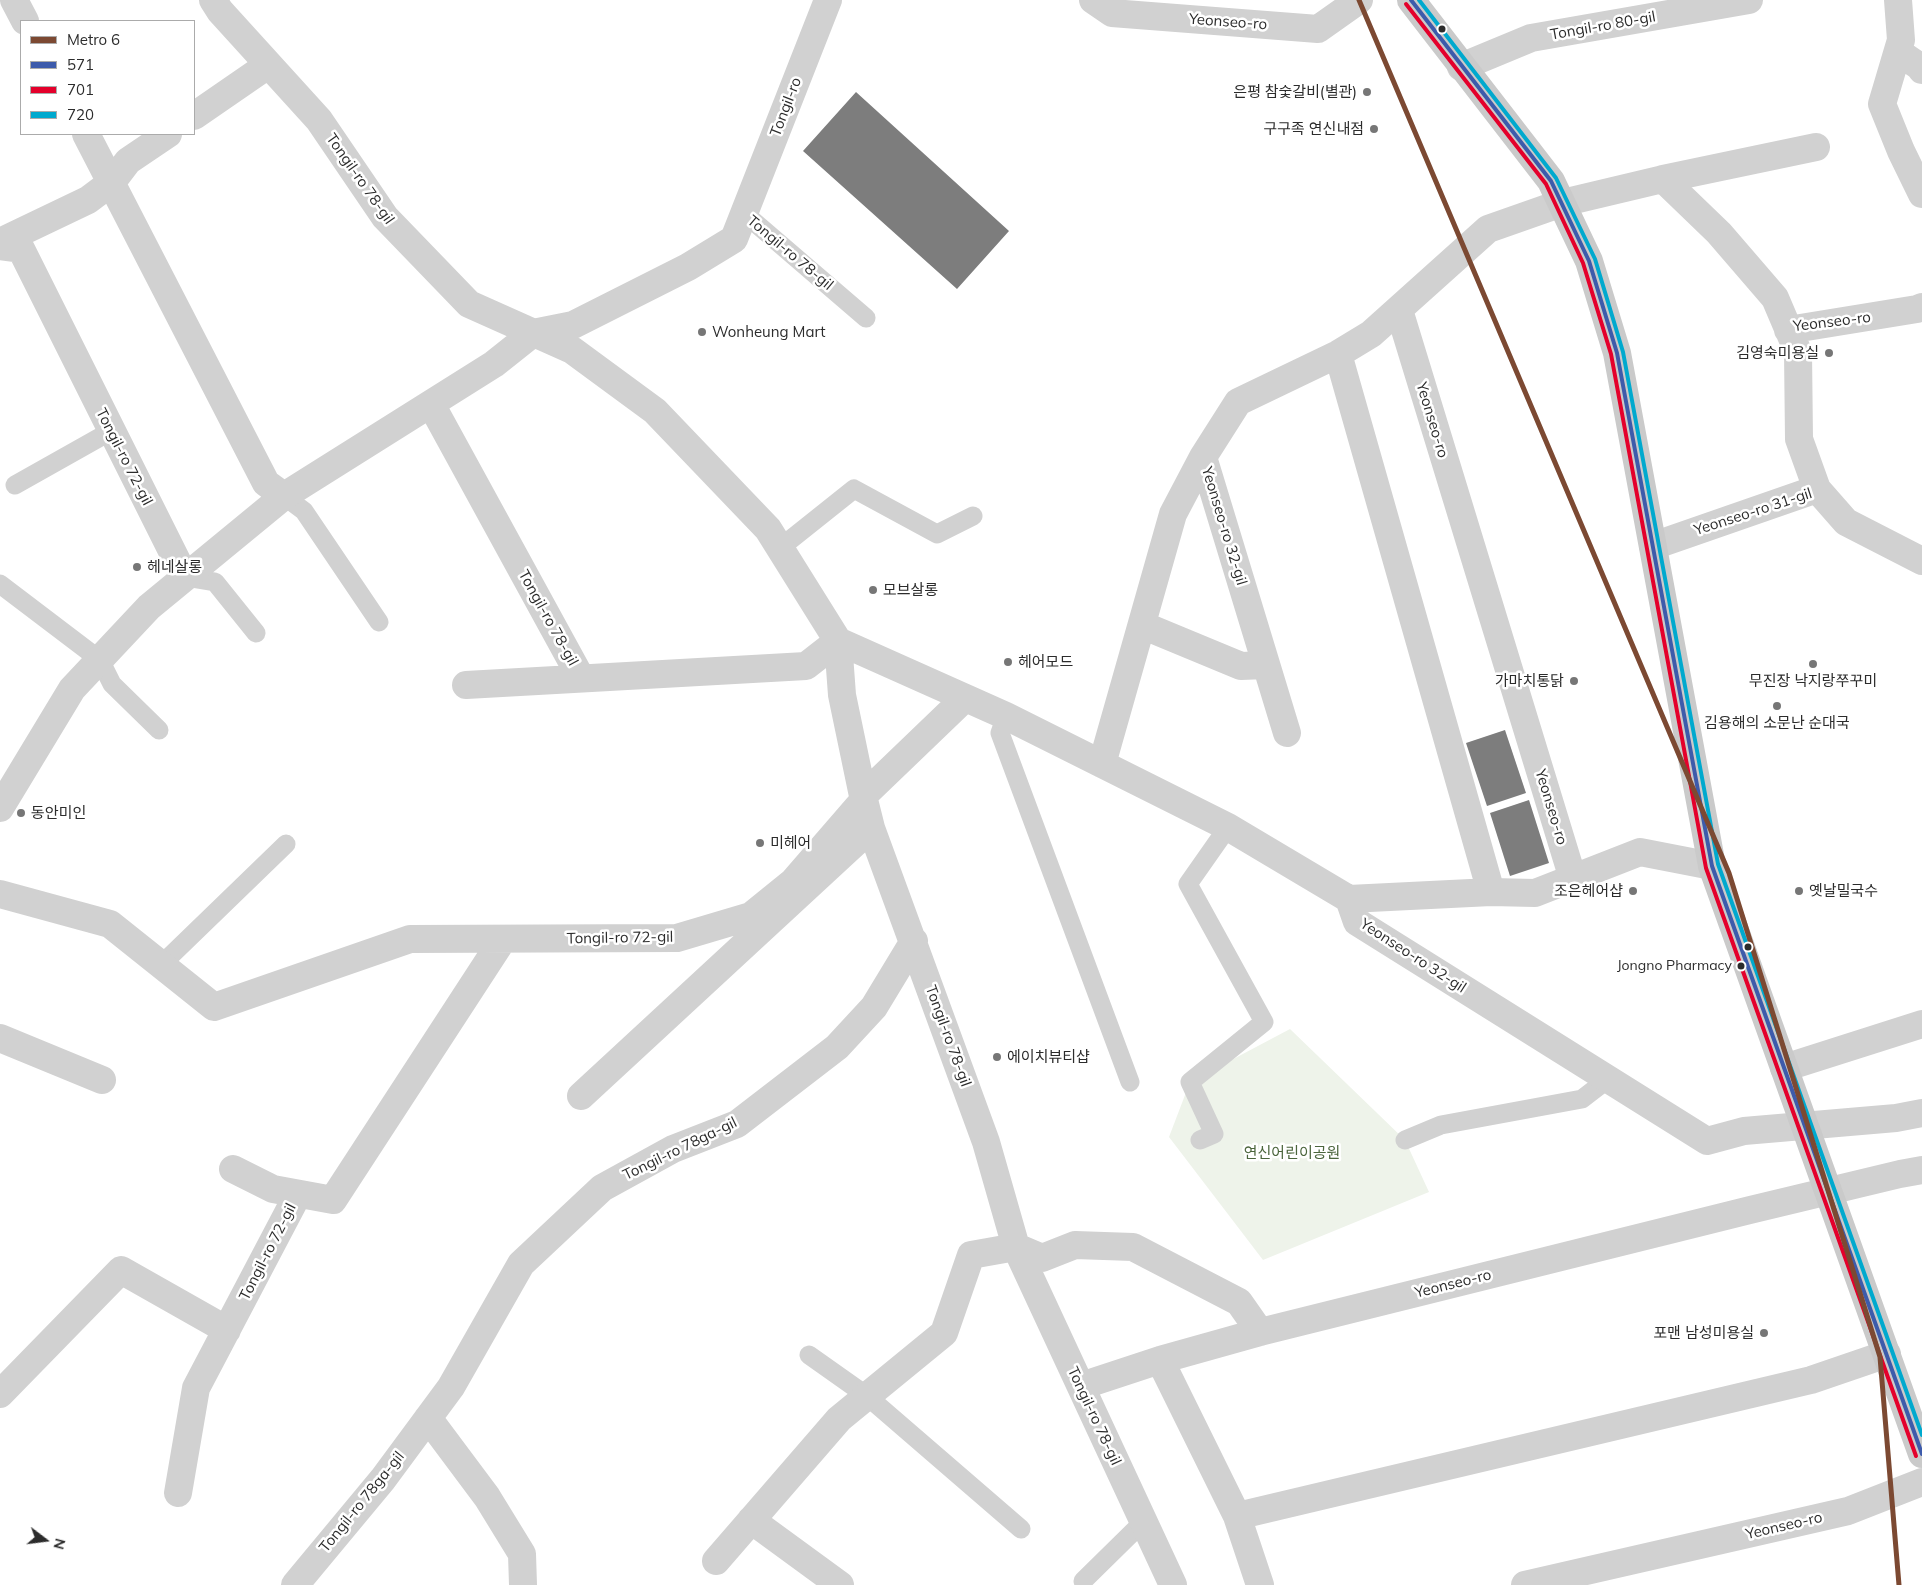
<!DOCTYPE html>
<html>
<head>
<meta charset="utf-8">
<style>
	body { margin:0 }
	#map { position:relative; width:1922px; height:1585px; overflow:hidden; background:#fff; font-family:Mulish,sans-serif }
	canvas { display:block }
	.legend { position:absolute; left:20px; top:20px; width:175px; height:115px; box-sizing:border-box; background:#fff; border:1px solid #ababab; margin:0; padding:6px 9px; list-style:none; font-size:15px; color:#2c2c2c }
	.legend li { display:flex; align-items:center; gap:10px; height:25px }
	.legend b { width:25px; border:1px solid #ababab }
	.north { position:absolute; left:20px; top:1515px; width:50px; height:50px; -webkit-text-stroke:4px #fff; paint-order:stroke; rotate:105deg; font-size:14px; font-weight:700; line-height:20px; text-align:center; color:#2c2c2c }
	.north::after { content:''; display:block; margin:auto; width:18px; height:22px; background:#2c2c2c; clip-path:polygon(50% 0,100% 100%,50% 72%,0 100%) }
</style>
</head>
<body>
<div id="map">
<canvas width="1922" height="1585"></canvas>
<ul class="legend">
<li><b style="height:6px;background:#7c4932"></b>Metro 6</li>
<li><b style="height:6px;background:#3d5bab"></b>571</li>
<li><b style="height:6px;background:#e4002b"></b>701</li>
<li><b style="height:6px;background:#00a9ce"></b>720</li>
</ul>
<div class="north">N</div>
</div>
<script>
const ctx = document.querySelector('canvas').getContext('2d');
ctx.lineJoin = 'round';
function fill(path, color) { ctx.fillStyle = color; ctx.fill(path, 'evenodd'); }
const poly = rows => new Path2D(rows.map(r => 'M' + r).join(''));
function stroke(path, color, width, dash) { ctx.strokeStyle = color; ctx.lineWidth = width; ctx.lineCap = dash ? 'butt' : 'round'; ctx.setLineDash(dash || []); ctx.stroke(path); }
function label(font, color, halo, rows, align = 'center') {
  ctx.font = font + ' Mulish,"Noto Sans KR",sans-serif'; ctx.lineWidth = 5; ctx.setLineDash([]); ctx.textBaseline = 'middle'; ctx.strokeStyle = halo; ctx.fillStyle = color; for (const [text, x, y, turn = 0] of rows) {
    ctx.save(); ctx.translate(x, y); ctx.rotate((+turn || 0) * Math.PI / 180); ctx.textAlign = isNaN(turn) ? turn : align; if (halo) ctx.strokeText(text, 0, 0); ctx.fillText(text, 0, 0); ctx.restore();
  }
}
const green = poly([
	[1290,1029,1405,1140,1429,1192,1263,1260,1169,1137,1190,1082]
]);
const building = poly([
	[856,92,1009,231,957,289,803,151],
	[1505,730,1526,793,1487,806,1466,743],
	[1529,800,1549,863,1510,876,1490,813]
]);
const service = poly([
	[745,214,866,318],
	[15,485,111,431],
	[284,496,304,511,379,622],
	[780,548,854,489,937,534,973,516],
	[185,577,215,582,256,633],
	[0,584,100,660,112,684,159,730],
	[1006,716,1000,733,1130,1082],
	[161,965,286,844],
	[1200,1140,1214,1134,1190,1082,1264,1022,1188,884,1228,827],
	[1405,1140,1441,1125,1582,1099,1608,1079],
	[809,1355,867,1396,1021,1529],
	[1083,1581,1143,1522]
]);
const minor = poly([
	[14,0,25,21],
	[213,0,220,11,319,120,385,217,469,304,572,350,655,411,768,529,838,641,842,695,863,796,871,828,986,1142,1016,1247,971,1255,944,1333,839,1419,716,1561],
	[1093,0,1112,13,1318,29,1359,0],
	[1898,0,1901,40,1882,104,1901,151,1922,194],
	[1898,52,1919,66,1922,70],
	[1461,67,1531,38,1749,0],
	[194,116,268,65],
	[86,134,266,483,284,496],
	[1663,179,1719,233,1775,298,1798,352,1799,439,1817,489,1846,522,1922,561],
	[0,242,88,200,112,182,128,161,168,134],
	[0,246,21,249,185,577],
	[1399,310,1573,879],
	[1788,330,1917,309,1922,307],
	[1338,354,1491,892],
	[431,404,581,678],
	[1203,457,1287,733],
	[1653,546,1817,489],
	[1142,625,1241,666,1266,665],
	[466,685,806,666,838,641,1006,716,1228,827,1349,899,1357,922,1707,1141,1744,1131,1896,1118,1922,1113],
	[1102,764,1173,514,1203,457,1238,402,1338,354,1371,334,1488,229,1562,203,1663,179,1816,147],
	[863,796,965,698],
	[0,808,72,689,149,607,284,496,494,364,533,333,573,325,688,267,734,239,828,0],
	[0,894,110,924,214,1007,410,939,677,938,751,916,793,882,864,800],
	[1349,899,1491,892,1535,893,1640,852,1712,866],
	[0,1038,102,1080],
	[1784,1068,1922,1024],
	[581,1096,871,828],
	[233,1169,273,1189,333,1200,503,939],
	[1016,1247,1173,1585],
	[1016,1247,1042,1258,1075,1245,1133,1247,1239,1302,1260,1332],
	[1160,1360,1237,1516,1260,1585],
	[1081,1386,1160,1360,1260,1332,1750,1210,1900,1174,1922,1170],
	[0,1394,121,1270,227,1330],
	[428,1418,487,1497,522,1554,523,1585],
	[178,1493,196,1388,298,1194],
	[1237,1516,1811,1380,1887,1354],
	[751,1520,840,1585],
	[295,1585,383,1479,451,1387,521,1264,602,1188,673,1149,737,1124,837,1047,874,1007,914,941],
	[1525,1585,1848,1511,1922,1482]
]);
const secondary = poly([
	[1411,0,1551,181,1589,261,1617,353,1712,866,1922,1454]
]);
const bus1 = poly([
	[1411,0,1551,181,1589,261,1617,353,1712,866,1922,1454]
]);
const bus2 = poly([
	[1406,4,1546,184,1583,263,1611,354,1706,868,1916,1456]
]);
const bus3 = poly([
	[1419,0,1556,178,1595,259,1623,352,1718,864,1922,1435]
]);
const metro1 = poly([
	[1359,0,1729,873,1880,1357,1899,1585]
]);
const markers = [
	[1442,29,4.5,"#2c2c2c"],
	[1367,92,5,"#767676"],
	[1374,129,5,"#767676"],
	[702,332,5,"#767676"],
	[1829,353,5,"#767676"],
	[137,567,5,"#767676"],
	[873,590,5,"#767676"],
	[1008,662,5,"#767676"],
	[1813,664,5,"#767676"],
	[1574,681,5,"#767676"],
	[1777,706,5,"#767676"],
	[21,813,5,"#767676"],
	[760,843,5,"#767676"],
	[1633,891,5,"#767676"],
	[1799,891,5,"#767676"],
	[1748,947,4.5,"#2c2c2c"],
	[1741,966,4.5,"#2c2c2c"],
	[997,1057,5,"#767676"],
	[1764,1333,5,"#767676"]
];
const busNames = [
	["Jongno Pharmacy",1732,966]
];
const streetNames = [
	["Yeonseo-ro",1228,22,4],
	["Tongil-ro 80-gil",1603,26,-10],
	["Tongil-ro",786,107,-69],
	["Tongil-ro 78-gil",360,179,55],
	["Tongil-ro 78-gil",790,253,40],
	["Yeonseo-ro",1832,322,-7],
	["Yeonseo-ro",1432,420,73],
	["Tongil-ro 72-gil",124,457,63],
	["Yeonseo-ro 31-gil",1753,512,-18],
	["Yeonseo-ro 32-gil",1224,526,73],
	["Tongil-ro 78-gil",548,618,61],
	["Yeonseo-ro",1551,807,73],
	["Tongil-ro 72-gil",620,938,-1],
	["Yeonseo-ro 32-gil",1413,956,33],
	["Tongil-ro 78-gil",948,1036,70],
	["Tongil-ro 78ga-gil",680,1149,-26],
	["Tongil-ro 72-gil",268,1252,-63],
	["Yeonseo-ro",1453,1284,-14],
	["Tongil-ro 78-gil",1094,1416,65],
	["Tongil-ro 78ga-gil",362,1502,-51],
	["Yeonseo-ro",1784,1526,-13]
];
const poiNames = [
	["은평 참숯갈비(별관)",1357,92,"right"],
	["구구족 연신내점",1364,129,"right"],
	["Wonheung Mart",712,332],
	["김영숙미용실",1819,353,"right"],
	["헤네살롱",147,567],
	["모브살롱",883,590],
	["헤어모드",1018,662],
	["가마치통닭",1564,681,"right"],
	["무진장 낙지랑쭈꾸미",1813,681,"center"],
	["김용해의 소문난 순대국",1777,723,"center"],
	["동안미인",31,813],
	["미헤어",770,843],
	["조은헤어샵",1623,891,"right"],
	["옛날밀국수",1809,891],
	["에이치뷰티샵",1007,1057],
	["포맨 남성미용실",1754,1333,"right"]
];
const parkNames = [
	["연신어린이공원",1292,1153]
];
fill(green, '#eef3ea');
fill(building, '#7d7d7d');
stroke(service, '#d1d1d1', 19);
stroke(minor, '#d1d1d1', 28);
stroke(secondary, '#cacaca', 28);
stroke(bus1, '#3d5bab', 4);
stroke(bus2, '#e4002b', 4);
stroke(bus3, '#00a9ce', 4);
stroke(metro1, '#7c4932', 5);
for (const [x, y, r, color] of markers) { const dot = new Path2D(); dot.arc(x, y, r, 0, 2 * Math.PI); ctx.fillStyle = color; ctx.fill(dot); stroke(dot, '#fff', 2); }
label('14px', '#2c2c2c', '#fff', busNames, 'right');
label('15px', '#2c2c2c', '#fff', streetNames);
label('15px', '#2c2c2c', '#fff', poiNames, 'left');
label('15px', '#4b653c', '#fff', parkNames);
</script>
</body>
</html>
